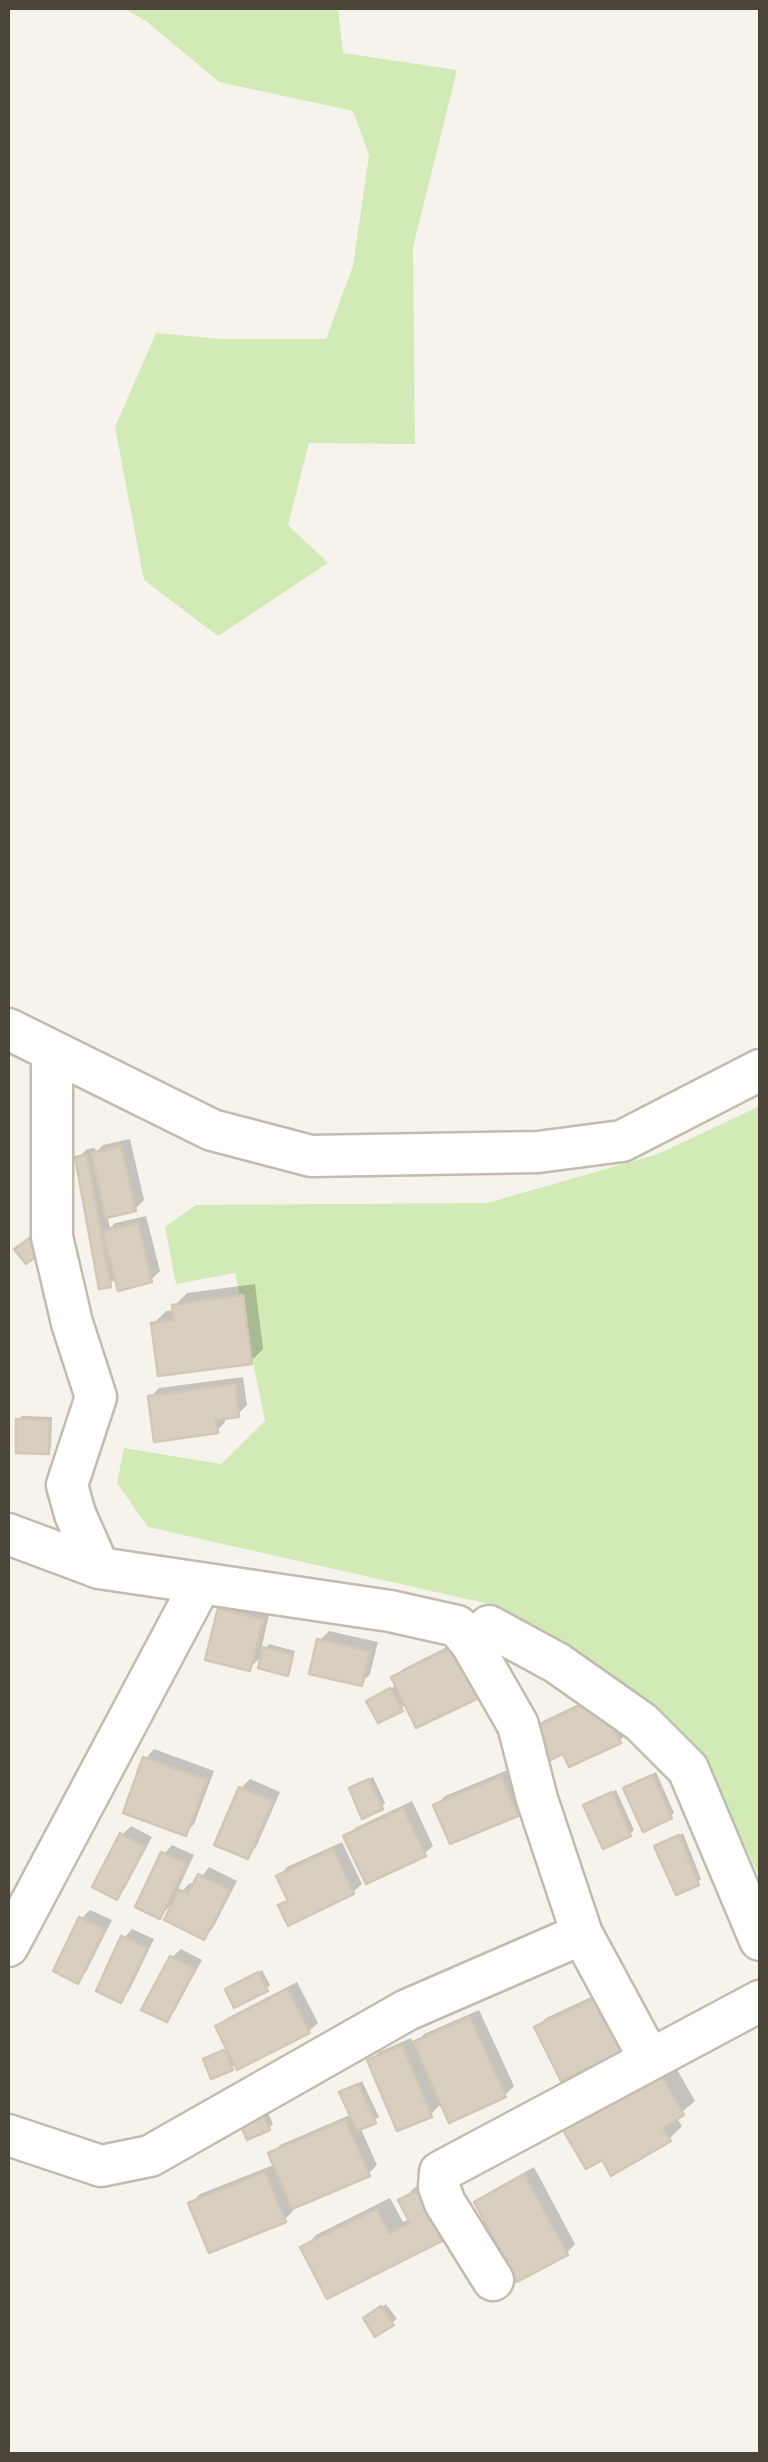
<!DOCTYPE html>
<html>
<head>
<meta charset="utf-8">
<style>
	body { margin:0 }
	#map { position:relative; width:768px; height:2462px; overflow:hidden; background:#f6f3ec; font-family:Signika,sans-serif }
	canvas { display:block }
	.frame { position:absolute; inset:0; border:10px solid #4b4439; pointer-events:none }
</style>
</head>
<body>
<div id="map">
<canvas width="768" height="2462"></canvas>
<div class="frame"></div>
</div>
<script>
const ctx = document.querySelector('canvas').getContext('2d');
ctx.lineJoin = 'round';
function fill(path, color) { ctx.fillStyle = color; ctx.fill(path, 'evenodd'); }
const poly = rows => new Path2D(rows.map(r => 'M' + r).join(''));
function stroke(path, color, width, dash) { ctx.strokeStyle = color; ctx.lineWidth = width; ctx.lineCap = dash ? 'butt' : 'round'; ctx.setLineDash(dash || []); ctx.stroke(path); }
const green = poly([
	[123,8,338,8,343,53,457,70,413,247,415,444,309,443,288,525,328,563,218,636,144,580,115,427,156,333,221,339,326,339,353,266,369,155,353,111,219,82,146,21],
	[760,1106,760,1878,699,1748,489,1604,148,1527,117,1483,124,1448,221,1464,265,1421,235,1273,176,1284,165,1227,196,1205,487,1203,658,1154]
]);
const shadow = poly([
	[130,1139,144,1200,135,1209,107,1215,110,1228,115,1223,146,1216,160,1271,151,1280,117,1277,110,1284,78,1158,87,1149,95,1148,96,1152,103,1145],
	[255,1284,263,1349,251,1361,153,1324,166,1311,175,1310,174,1306,187,1293],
	[243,1377,247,1405,238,1414,225,1416,225,1422,217,1431,150,1397,159,1388],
	[22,1416,52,1417,51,1447,48,1451,18,1420],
	[229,1601,270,1611,260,1654,269,1644,295,1651,287,1673,264,1654,250,1668,220,1610],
	[329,1631,378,1642,370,1674,361,1683,320,1640],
	[461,1640,401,1709,373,1698,397,1685,394,1678,403,1669],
	[608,1690,628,1732,619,1741,564,1751,534,1730,543,1721],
	[154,1749,214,1771,194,1824,186,1833,146,1758],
	[510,1769,525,1805,517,1814,436,1805,445,1796],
	[656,1772,674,1813,671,1816,626,1788],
	[373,1777,385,1803,382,1807,352,1789],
	[250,1779,280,1792,256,1847,248,1856,241,1788],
	[616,1790,634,1830,630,1834,586,1805],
	[412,1801,433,1846,424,1854,346,1837,355,1828],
	[131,1826,152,1837,125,1888,116,1897,122,1835],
	[683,1833,701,1879,697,1882,657,1847],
	[342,1842,362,1884,353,1892,281,1906,289,1898,279,1876,287,1867],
	[172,1845,194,1855,173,1900,190,1883,196,1885,209,1867,237,1881,213,1928,204,1937,176,1900,160,1916,164,1854],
	[90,1910,112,1920,86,1972,77,1981,81,1919],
	[132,1929,154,1939,129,1991,120,2000,124,1938],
	[181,1949,202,1960,175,2010,166,2019,172,1957],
	[262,1970,270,1985,266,1989,228,1989],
	[297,1982,318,2023,309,2031,231,2067,206,2060,229,2048,218,2027,227,2018],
	[619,1984,643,2033,537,2027,546,2018],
	[479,2010,514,2086,505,2095,450,2119,442,2103,430,2115,370,2060,379,2052,411,2038,414,2045,424,2034],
	[671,2059,695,2101,676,2117,682,2126,669,2139,603,2157],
	[362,2081,379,2117,360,2127,377,2165,368,2174,291,2207,293,2211,284,2220,191,2203,200,2194,276,2164,271,2154,280,2145,352,2114,342,2093],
	[261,2098,273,2124,269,2128,241,2107],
	[534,2167,575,2244,567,2253,477,2202,486,2194],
	[438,2176,462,2222,304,2248,316,2235,390,2198,403,2222,410,2218,402,2201,414,2188],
	[386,2304,397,2319,376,2334,370,2315]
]);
const building = poly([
	[121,1146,136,1211,106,1218,91,1153,121,1146],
	[87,1155,111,1287,99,1289,75,1157,87,1155],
	[51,1223,62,1238,26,1264,14,1249,51,1223],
	[138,1223,152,1282,118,1291,103,1232,138,1223],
	[243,1295,252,1364,158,1376,151,1323,174,1320,172,1305,243,1295],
	[235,1384,239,1417,216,1420,218,1433,154,1442,148,1396,235,1384],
	[16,1419,49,1419,49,1454,16,1453,16,1419],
	[218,1608,263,1620,250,1671,205,1660,218,1608],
	[317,1639,370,1651,362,1686,309,1674,317,1639],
	[464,1641,489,1693,416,1728,391,1677,464,1641],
	[263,1647,293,1655,288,1676,258,1668,263,1647],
	[390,1688,403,1711,378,1723,366,1701,390,1688],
	[599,1697,621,1743,569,1767,563,1754,547,1762,531,1729,599,1697],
	[143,1757,207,1780,186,1836,123,1813,143,1757],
	[652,1775,672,1818,643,1832,623,1788,652,1775],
	[501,1776,518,1816,450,1844,433,1805,501,1776],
	[369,1779,383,1809,362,1819,349,1788,369,1779],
	[239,1787,273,1801,248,1859,214,1845,239,1787],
	[612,1792,631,1836,603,1849,583,1805,612,1792],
	[403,1808,426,1856,366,1884,343,1836,403,1808],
	[120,1833,145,1847,117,1900,92,1887,120,1833],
	[679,1835,699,1885,676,1895,654,1846,679,1835],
	[333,1849,354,1894,288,1926,278,1905,288,1901,276,1876,333,1849],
	[161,1852,187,1864,160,1919,135,1907,161,1852],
	[198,1874,230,1890,204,1940,164,1920,179,1890,188,1894,198,1874],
	[79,1917,105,1929,78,1984,53,1971,79,1917],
	[121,1936,147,1948,121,2003,96,1991,121,1936],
	[170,1956,195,1969,167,2022,141,2010,170,1956],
	[258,1972,268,1991,234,2008,225,1989,258,1972],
	[288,1989,310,2033,237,2070,215,2026,288,1989],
	[610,1991,636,2044,561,2081,534,2027,610,1991],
	[470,2017,506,2097,449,2123,413,2042,470,2017],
	[402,2045,432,2117,397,2131,367,2060,402,2045],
	[224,2050,233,2070,211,2079,203,2059,224,2050],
	[658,2070,684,2115,663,2128,671,2141,611,2176,602,2160,586,2169,560,2125,658,2070],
	[358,2084,376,2123,357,2131,339,2092,358,2084],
	[257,2100,270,2130,247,2140,234,2110,257,2100],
	[345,2120,370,2176,292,2209,268,2153,345,2120],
	[265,2172,286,2222,209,2253,188,2203,265,2172],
	[524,2174,568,2255,517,2282,474,2202,524,2174],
	[425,2187,450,2237,327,2299,300,2247,377,2209,389,2233,410,2223,398,2200,425,2187],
	[381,2306,394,2325,375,2337,363,2318,381,2306]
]);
const minor = poly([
	[8,1029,212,1130,311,1156,538,1152,622,1141,760,1070],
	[52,1051,52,1237,72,1323,96,1397,67,1485,75,1514,99,1568],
	[8,1534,99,1568,390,1611,457,1626,471,1643,518,1725,537,1799,582,1934,649,2058],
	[471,1643,489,1626,557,1663,641,1722,688,1769,760,1940],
	[8,1946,201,1583],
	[8,2135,101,2166,150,2156,407,2010,582,1934],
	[493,2280,445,2203,439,2187,440,2172,760,2001]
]);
fill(green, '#d2eab5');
fill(shadow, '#0003');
fill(building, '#d8cfc1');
stroke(building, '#d3c7b4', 2.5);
stroke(minor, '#c2bbae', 45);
stroke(minor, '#fff', 40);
</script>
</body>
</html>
